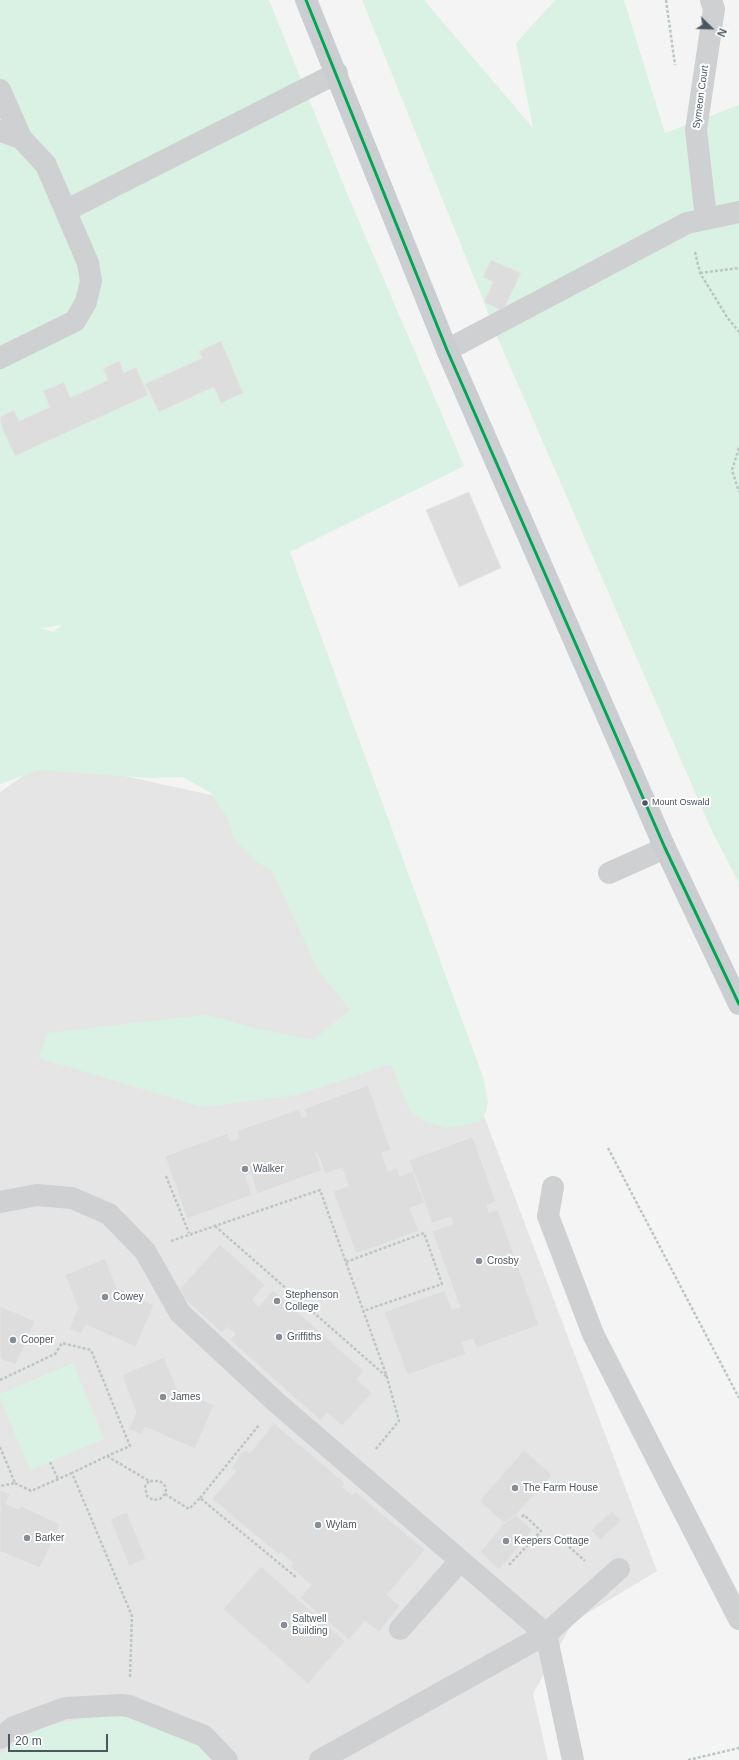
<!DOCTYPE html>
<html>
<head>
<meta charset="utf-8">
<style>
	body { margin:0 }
	#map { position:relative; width:739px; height:1760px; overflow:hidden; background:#f4f4f4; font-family:Arial,sans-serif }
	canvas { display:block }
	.north { position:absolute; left:691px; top:8px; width:40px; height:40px; -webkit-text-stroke:3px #fff; paint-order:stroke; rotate:113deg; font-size:11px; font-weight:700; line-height:16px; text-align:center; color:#4a5661 }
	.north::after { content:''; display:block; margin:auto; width:14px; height:18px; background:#4a5661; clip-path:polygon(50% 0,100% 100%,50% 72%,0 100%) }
	.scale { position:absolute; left:8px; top:1734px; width:100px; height:18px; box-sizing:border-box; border:2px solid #4a5661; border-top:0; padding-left:5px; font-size:12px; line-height:14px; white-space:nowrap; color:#4a5661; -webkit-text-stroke:3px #fff; paint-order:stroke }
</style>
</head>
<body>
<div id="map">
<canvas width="739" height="1760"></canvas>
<div class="north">N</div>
<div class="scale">20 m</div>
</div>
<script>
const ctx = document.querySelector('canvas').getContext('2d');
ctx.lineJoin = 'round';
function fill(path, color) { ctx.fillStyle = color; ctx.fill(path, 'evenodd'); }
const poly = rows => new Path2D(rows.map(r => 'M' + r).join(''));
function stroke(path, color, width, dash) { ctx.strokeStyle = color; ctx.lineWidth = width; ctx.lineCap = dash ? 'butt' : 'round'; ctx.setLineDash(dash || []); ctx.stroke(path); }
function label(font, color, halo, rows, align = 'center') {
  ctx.font = font + ' Arial,sans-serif'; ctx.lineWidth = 4; ctx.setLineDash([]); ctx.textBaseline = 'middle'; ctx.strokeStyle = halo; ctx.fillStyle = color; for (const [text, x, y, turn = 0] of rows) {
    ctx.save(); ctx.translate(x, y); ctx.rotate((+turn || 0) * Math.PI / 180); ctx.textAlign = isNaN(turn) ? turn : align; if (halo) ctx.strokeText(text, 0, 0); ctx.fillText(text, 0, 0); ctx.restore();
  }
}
const education = poly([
	[48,759,229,799,452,1032,657,1571,573,1622,533,1694,548,1760,0,1760,0,792]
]);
const green = poly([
	[0,0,269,0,348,196,464,466,290,552,483,1077,488,1102,486,1112,479,1122,447,1128,423,1121,409,1109,391,1064,296,1095,202,1107,39,1058,47,1033,206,1015,263,1030,313,1040,350,1010,318,970,272,871,257,862,234,839,227,817,210,792,182,777,149,778,39,770,0,784],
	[62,625,53,632,41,628,42,628],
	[362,0,424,0,533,128,516,43,555,0,624,0,665,133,739,105,739,883,711,829,493,327,484,302],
	[73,1363,104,1439,30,1470,0,1398,0,1394],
	[118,1712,191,1734,217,1760,0,1760,0,1754,36,1728]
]);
const building = poly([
	[491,260,521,273,503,311,484,302,493,282,483,277,491,260],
	[221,341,243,393,221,403,214,387,159,412,145,384,202,358,199,351,221,341],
	[119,361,124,373,136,367,148,395,15,456,2,428,0,417,14,410,19,421,50,407,43,391,64,382,70,398,108,380,103,369,119,361],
	[469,492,501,568,459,587,426,510,469,492],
	[368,1085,391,1150,382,1153,388,1171,397,1168,400,1176,413,1171,425,1203,410,1208,419,1231,356,1254,333,1191,348,1186,342,1168,325,1174,317,1153,316,1153,322,1170,257,1194,251,1174,246,1176,252,1195,187,1219,165,1156,228,1133,230,1141,239,1138,237,1131,299,1109,302,1118,307,1116,304,1109,368,1085],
	[473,1137,496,1202,487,1205,489,1212,498,1210,539,1325,477,1348,473,1339,462,1342,466,1354,407,1375,384,1312,445,1290,452,1309,460,1307,432,1231,453,1224,451,1217,432,1223,409,1160,473,1137],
	[220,1244,265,1285,252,1300,259,1306,273,1290,364,1371,357,1379,372,1393,342,1426,327,1413,321,1421,230,1340,235,1334,227,1327,222,1333,177,1292,220,1244],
	[105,1258,117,1288,154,1305,136,1347,86,1325,81,1334,69,1329,78,1308,65,1275,105,1258],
	[0,1306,35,1321,16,1365,0,1359,0,1306],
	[164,1357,177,1389,214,1405,195,1449,145,1427,141,1435,129,1429,136,1412,122,1375,164,1357],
	[274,1423,345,1483,342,1487,352,1495,355,1491,425,1550,387,1595,400,1606,379,1632,365,1621,349,1640,300,1598,311,1585,290,1567,293,1563,281,1553,279,1555,212,1499,236,1471,232,1468,239,1454,246,1450,250,1453,274,1423],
	[524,1450,552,1475,516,1515,504,1523,479,1501,524,1450],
	[0,1490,10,1494,6,1504,19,1509,21,1506,60,1524,40,1568,2,1552,0,1553,0,1490],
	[612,1511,621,1521,600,1540,591,1530,612,1511],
	[127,1512,146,1559,129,1566,110,1519,127,1512],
	[516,1515,533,1530,499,1570,480,1552,504,1523,516,1515],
	[261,1566,345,1641,308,1684,223,1609,261,1566]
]);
const path = poly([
	[666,0,675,65],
	[695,252,700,273,727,317,739,332],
	[700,273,739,268],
	[739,448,732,470,739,492],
	[608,1148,739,1398],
	[166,1176,189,1233],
	[215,1226,387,1377],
	[171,1241,320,1190,387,1377,399,1421,375,1450],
	[346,1262,424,1233,442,1284,363,1311],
	[0,1380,55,1354,62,1343,91,1350,130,1446,107,1456],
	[0,1447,15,1483,0,1486],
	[50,1462,58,1479],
	[15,1483,31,1491,72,1473],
	[165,1494,189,1509,200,1498,297,1578],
	[200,1498,259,1425],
	[536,1536,565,1543,585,1561],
	[509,1565,541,1531,524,1515,520,1518],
	[130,1677,132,1616,72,1473,107,1456,149,1481,160,1481,165,1486,166,1489,165,1494,160,1499,153,1500,147,1496,145,1486,149,1481],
	[688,1760,739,1748]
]);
const minor = poly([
	[0,90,21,138],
	[0,131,21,138,46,165,88,263,91,281,86,302,75,321,0,358],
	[67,210,337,73],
	[706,218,696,130,714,9,711,0],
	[447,350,687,223,739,212],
	[609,873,665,848],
	[553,1187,548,1216,593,1334,739,1619],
	[0,1202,37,1195,72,1198,109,1214,145,1251,180,1313,277,1403,546,1634,573,1760],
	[400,1629,459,1562],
	[0,1738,14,1727,65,1708,121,1705,129,1706,204,1736,227,1760],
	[320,1760,546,1634,619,1569]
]);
const major = poly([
	[306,0,447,350,665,848,739,1004]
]);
const bus1 = poly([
	[306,0,447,350,665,848,739,1004]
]);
const markers = [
	[645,803,3.5,"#4a5661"],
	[245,1169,4,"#868d94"],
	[479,1261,4,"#868d94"],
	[105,1297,4,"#868d94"],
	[277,1301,4,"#868d94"],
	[279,1337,4,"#868d94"],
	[13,1340,4,"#868d94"],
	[163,1397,4,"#868d94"],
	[515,1488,4,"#868d94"],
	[318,1525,4,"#868d94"],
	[27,1538,4,"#868d94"],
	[506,1541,4,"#868d94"],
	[284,1625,4,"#868d94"]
];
const busNames = [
	["Mount Oswald",652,803]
];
const streetNames = [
	["Symeon Court",701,97,-82]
];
const poiNames = [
	["Walker",253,1169],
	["Crosby",487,1261],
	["Stephenson",285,1295],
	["College",285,1307],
	["Cowey",113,1297],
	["Griffiths",287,1337],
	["Cooper",21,1340],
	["James",171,1397],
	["The Farm House",523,1488],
	["Wylam",326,1525],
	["Barker",35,1538],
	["Keepers Cottage",514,1541],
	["Saltwell",292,1619],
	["Building",292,1631]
];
fill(education, '#e6e5e6');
fill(green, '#d9f2e3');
fill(building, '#ddddde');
stroke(building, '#e5e6e7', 1);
stroke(path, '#bcc7c4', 2.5, [3, 2]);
stroke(minor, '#ced0d2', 22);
stroke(major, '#caced1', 22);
stroke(bus1, '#00a651', 3);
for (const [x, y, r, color] of markers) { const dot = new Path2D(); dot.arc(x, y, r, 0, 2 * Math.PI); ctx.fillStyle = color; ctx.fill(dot); stroke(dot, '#fff', 1.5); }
label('9px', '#4a5661', '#fff', busNames, 'left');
label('10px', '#4a5661', '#fff', streetNames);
label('10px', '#4a5661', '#fff', poiNames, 'left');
</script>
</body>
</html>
